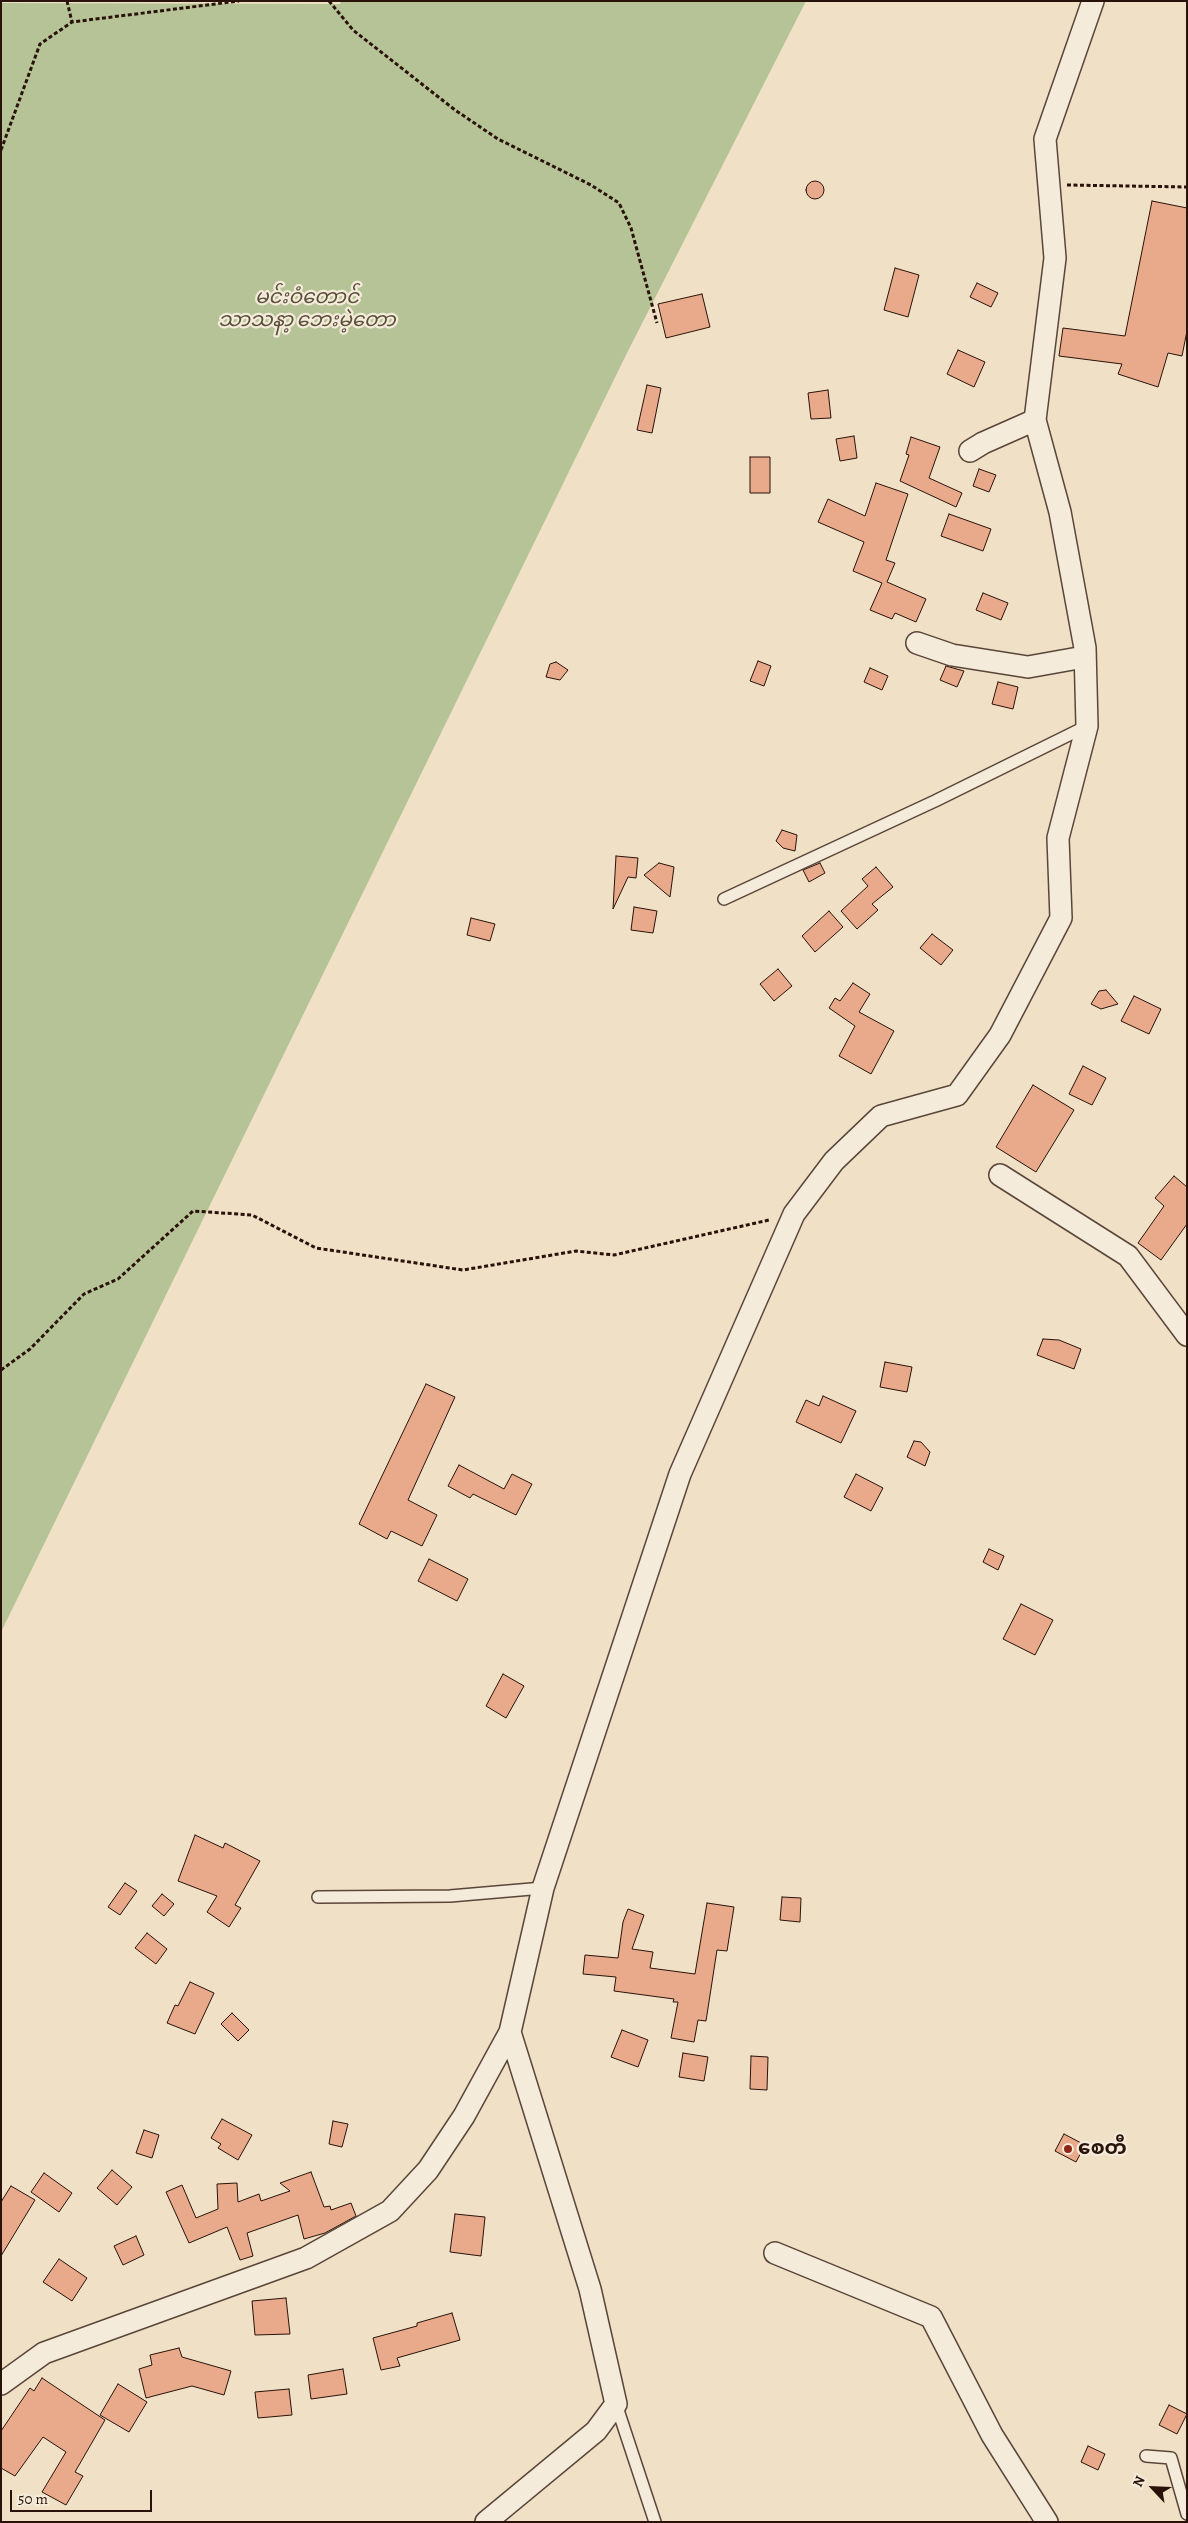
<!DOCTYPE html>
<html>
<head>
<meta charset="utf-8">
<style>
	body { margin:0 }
	#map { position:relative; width:1188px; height:2523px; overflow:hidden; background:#efe0c6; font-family:Alegreya,serif }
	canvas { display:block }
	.frame { position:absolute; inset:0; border:2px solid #29120a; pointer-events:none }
	.north { position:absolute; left:1128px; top:2463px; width:50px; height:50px; -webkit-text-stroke:4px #f5ebda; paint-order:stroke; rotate:295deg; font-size:14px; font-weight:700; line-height:20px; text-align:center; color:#29120a }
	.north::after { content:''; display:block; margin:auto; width:18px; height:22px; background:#29120a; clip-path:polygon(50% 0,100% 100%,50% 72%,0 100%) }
	.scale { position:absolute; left:10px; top:2490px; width:142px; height:22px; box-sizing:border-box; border:2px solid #29120a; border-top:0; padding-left:6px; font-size:15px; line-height:18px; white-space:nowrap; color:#29120a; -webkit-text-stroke:4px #f5ebda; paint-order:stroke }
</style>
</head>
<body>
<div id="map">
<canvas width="1188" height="2523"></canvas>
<div class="frame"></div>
<div class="north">N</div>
<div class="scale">50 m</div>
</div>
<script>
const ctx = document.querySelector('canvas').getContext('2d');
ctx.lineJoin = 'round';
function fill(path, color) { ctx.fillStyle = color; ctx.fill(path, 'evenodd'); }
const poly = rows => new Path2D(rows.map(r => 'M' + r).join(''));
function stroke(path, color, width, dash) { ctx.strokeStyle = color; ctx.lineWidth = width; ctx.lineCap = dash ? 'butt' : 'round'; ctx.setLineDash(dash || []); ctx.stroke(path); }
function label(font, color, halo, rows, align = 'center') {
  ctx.font = font + ' Alegreya,"Noto Sans Myanmar",serif'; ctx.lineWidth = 4.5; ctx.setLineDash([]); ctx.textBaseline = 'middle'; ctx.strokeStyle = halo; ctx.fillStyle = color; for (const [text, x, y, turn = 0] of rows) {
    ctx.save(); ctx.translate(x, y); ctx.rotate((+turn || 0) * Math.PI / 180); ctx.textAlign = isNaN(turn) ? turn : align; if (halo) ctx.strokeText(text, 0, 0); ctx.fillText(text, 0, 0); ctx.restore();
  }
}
const green = poly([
	[341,1,806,1,627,353,1,1632,1,3,340,4]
]);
const building = poly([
	'806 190a9 9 0 1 1 18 0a9 9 0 1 1-18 0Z',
	[1152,201,1187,208,1187,331,1182,356,1168,353,1158,387,1118,374,1122,364,1059,356,1063,328,1125,336,1152,201],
	[895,268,919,275,908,317,884,310,895,268],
	[977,283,998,293,991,307,970,297,977,283],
	[702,294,710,327,666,338,658,304,702,294],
	[958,350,985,362,974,387,947,374,958,350],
	[647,385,661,388,652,433,637,430,647,385],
	[828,390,831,418,811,419,808,393,828,390],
	[854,436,857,458,840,461,836,439,854,436],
	[911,437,940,447,929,478,962,493,956,507,900,481,909,455,906,454,911,437],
	[750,457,770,457,770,493,750,493,750,457],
	[979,469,996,475,989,492,973,486,979,469],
	[876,483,908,494,886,560,895,563,887,582,926,599,916,622,895,613,892,619,870,610,882,583,853,571,864,542,818,522,828,499,865,516,876,483],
	[949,514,991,529,983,551,941,536,949,514],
	[983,593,1008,603,1001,620,976,610,983,593],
	[758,661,771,666,764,686,750,681,758,661],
	[556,662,568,670,560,680,546,677,550,664,556,662],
	[946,666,964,671,957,687,940,680,946,666],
	[870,668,888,676,882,690,864,682,870,668],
	[998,682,1018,687,1013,709,992,704,998,682],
	[782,830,797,835,795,851,783,848,776,841,782,830],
	[616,856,638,858,636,878,628,877,613,909,616,856],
	[659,863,674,867,670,897,644,875,659,863],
	[820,863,825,873,809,882,803,870,820,863],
	[876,867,893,887,872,904,878,910,857,929,841,911,868,886,862,879,876,867],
	[634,907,657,911,653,933,631,930,634,907],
	[829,911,843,927,815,952,802,936,829,911],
	[471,918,495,924,490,941,467,935,471,918],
	[932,934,953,950,941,965,920,948,932,934],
	[778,969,792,986,774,1001,760,984,778,969],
	[853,983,870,994,859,1012,894,1031,871,1074,839,1056,855,1026,829,1008,835,998,840,1001,853,983],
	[1106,990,1118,1004,1101,1009,1091,1004,1099,991,1106,990],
	[1134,996,1161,1009,1149,1034,1121,1021,1134,996],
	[1083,1066,1106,1078,1092,1105,1069,1094,1083,1066],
	[1033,1085,1074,1110,1036,1172,996,1147,1033,1085],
	[1174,1176,1187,1187,1187,1224,1161,1260,1138,1243,1164,1206,1155,1198,1174,1176],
	[1043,1339,1059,1340,1081,1349,1074,1369,1037,1355,1043,1339],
	[885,1362,912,1367,907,1392,880,1387,885,1362],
	[426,1384,455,1397,408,1500,437,1515,422,1546,391,1531,387,1539,359,1524,426,1384],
	[823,1396,856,1411,841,1443,796,1422,806,1400,819,1406,823,1396],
	[914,1441,921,1442,930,1452,925,1466,907,1457,914,1441],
	[459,1465,504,1489,512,1474,532,1484,516,1515,473,1494,470,1498,448,1486,459,1465],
	[856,1474,883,1488,871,1511,844,1497,856,1474],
	[989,1549,1004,1556,998,1570,983,1562,989,1549],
	[429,1559,468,1579,457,1601,418,1581,429,1559],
	[1021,1604,1053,1620,1035,1655,1003,1639,1021,1604],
	[503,1674,524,1686,506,1718,486,1706,503,1674],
	[195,1835,223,1848,225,1843,260,1861,235,1905,241,1908,229,1927,207,1912,217,1896,178,1881,195,1835],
	[125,1883,137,1891,120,1915,108,1907,125,1883],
	[162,1894,174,1904,164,1916,152,1906,162,1894],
	[782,1897,801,1898,800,1922,780,1920,782,1897],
	[707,1903,734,1907,727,1951,717,1950,706,2021,698,2020,694,2042,671,2038,678,2002,673,2002,674,1999,614,1991,616,1977,583,1974,585,1955,618,1958,623,1922,628,1909,644,1915,632,1949,653,1952,650,1968,695,1974,707,1903],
	[147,1933,167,1949,156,1964,135,1948,147,1933],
	[190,1982,214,1993,195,2034,167,2023,175,2005,178,2006,190,1982],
	[232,2013,249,2030,238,2041,221,2024,232,2013],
	[622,2030,648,2040,638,2067,611,2057,622,2030],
	[683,2053,708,2057,704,2081,679,2077,683,2053],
	[751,2056,768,2057,767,2090,750,2089,751,2056],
	[222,2119,252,2135,238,2160,218,2148,221,2144,211,2138,222,2119],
	[333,2121,348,2124,342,2147,329,2144,333,2121],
	[144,2130,159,2135,152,2158,136,2153,144,2130],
	[1064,2134,1085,2145,1076,2162,1055,2151,1064,2134],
	[112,2170,132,2187,117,2205,97,2188,112,2170],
	[311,2172,324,2207,330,2206,331,2210,351,2203,356,2216,325,2233,304,2239,298,2215,247,2233,253,2256,240,2260,227,2227,189,2243,166,2192,182,2185,196,2218,218,2209,217,2184,237,2183,238,2202,259,2194,261,2201,290,2191,280,2183,311,2172],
	[44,2173,72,2193,59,2212,31,2192,44,2173],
	[11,2186,35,2200,1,2256,1,2202,11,2186],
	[455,2214,485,2217,481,2256,450,2252,455,2214],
	[136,2236,144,2255,123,2265,114,2246,136,2236],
	[59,2259,87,2278,72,2301,43,2282,59,2259],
	[286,2298,290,2334,255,2335,252,2301,286,2298],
	[452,2313,460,2340,397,2358,400,2366,381,2370,373,2338,417,2326,417,2323,452,2313],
	[179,2348,182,2357,231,2371,224,2395,192,2386,146,2398,139,2369,152,2365,150,2355,179,2348],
	[343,2369,347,2394,311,2399,308,2375,343,2369],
	[42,2378,105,2420,75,2472,83,2476,66,2505,42,2492,66,2452,43,2437,15,2476,1,2468,1,2431,30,2388,34,2391,42,2378],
	[118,2384,147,2402,129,2432,100,2415,118,2384],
	[289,2389,292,2415,258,2418,255,2392,289,2389],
	[1169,2405,1187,2414,1177,2434,1159,2425,1169,2405],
	[1088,2446,1105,2454,1098,2470,1081,2462,1088,2446]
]);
const path = poly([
	[67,1,72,22],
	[329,1,353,30,455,110,498,139,591,185,619,203,631,228,657,323],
	[1,150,40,44,72,22,239,1],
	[1067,185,1187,187],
	[1,1370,30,1349,84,1294,118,1279,193,1211,252,1215,316,1248,463,1270,576,1251,614,1255,769,1220]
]);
const lane = poly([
	[724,899,935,801,1087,726],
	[318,1897,450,1896,543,1888],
	[616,2404,655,2522],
	[1146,2456,1171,2458,1187,2514]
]);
const street = poly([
	[970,451,983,443,1035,420],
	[917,643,952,655,1028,667,1084,657],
	[1000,1175,1128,1256,1187,1335],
	[775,2253,931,2317,992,2435,1047,2522],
	[1,2384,44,2353,306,2258,390,2211,428,2170,464,2116,510,2032,543,1888,680,1474,794,1214,834,1161,881,1116,957,1095,1000,1035,1061,918,1058,838,1087,726,1085,648,1060,512,1035,420,1055,258,1045,139,1093,1],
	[486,2522,596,2431,616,2404,590,2289,510,2032]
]);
const markers = [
	[1068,2149,5,"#8f2418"]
];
const parkNames = [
	["မင်းဝံတောင်",307,298],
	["သာသနာ့ ‌ဘေးမဲ့တော",307,321]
];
const poiNames = [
	["စေတီ",1078,2149]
];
fill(green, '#b6c397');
fill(building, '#e8aa8b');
stroke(building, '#29120a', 1);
stroke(lane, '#5a4639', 14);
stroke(street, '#5a4639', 24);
stroke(path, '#29120a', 3, [4, 2.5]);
stroke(lane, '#f5ebda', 11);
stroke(street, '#f5ebda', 21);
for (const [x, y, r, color] of markers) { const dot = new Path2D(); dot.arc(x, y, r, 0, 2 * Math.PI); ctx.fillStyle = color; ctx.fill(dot); stroke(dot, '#f5ebda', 2); }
label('italic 20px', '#5a503b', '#f5ebda', parkNames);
label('bold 20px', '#29120a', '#f5ebda', poiNames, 'left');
</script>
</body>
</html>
